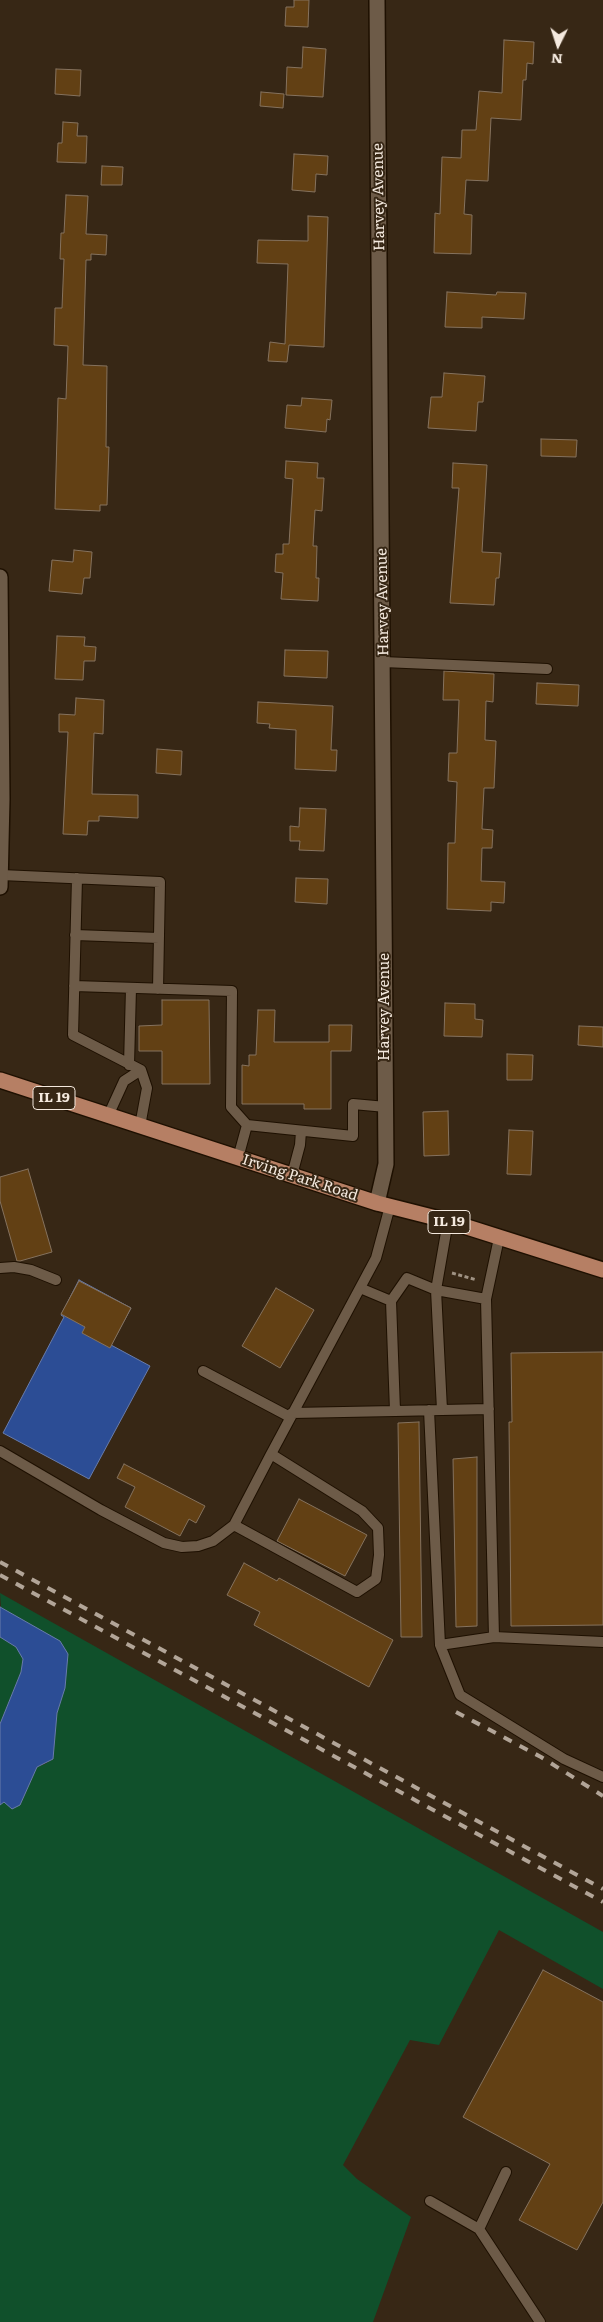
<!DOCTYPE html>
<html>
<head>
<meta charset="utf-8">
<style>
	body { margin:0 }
	#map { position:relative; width:603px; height:2322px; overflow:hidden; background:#372715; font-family:Literata,serif }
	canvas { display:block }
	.north { position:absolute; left:533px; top:20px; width:50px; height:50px; -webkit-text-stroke:4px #372715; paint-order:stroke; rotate:184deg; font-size:14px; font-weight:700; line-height:20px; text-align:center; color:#f4e9de }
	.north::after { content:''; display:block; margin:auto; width:18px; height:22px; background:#f4e9de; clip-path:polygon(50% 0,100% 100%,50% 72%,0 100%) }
</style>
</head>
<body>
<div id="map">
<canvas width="603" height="2322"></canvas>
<div class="north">N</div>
</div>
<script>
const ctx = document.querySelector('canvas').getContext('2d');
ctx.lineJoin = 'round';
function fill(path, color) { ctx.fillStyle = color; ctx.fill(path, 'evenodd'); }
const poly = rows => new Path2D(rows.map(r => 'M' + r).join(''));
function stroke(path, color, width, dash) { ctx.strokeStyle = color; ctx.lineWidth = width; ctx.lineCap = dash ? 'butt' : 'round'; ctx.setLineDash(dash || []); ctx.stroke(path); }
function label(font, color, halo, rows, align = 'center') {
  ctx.font = font + ' Literata,serif'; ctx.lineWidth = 4; ctx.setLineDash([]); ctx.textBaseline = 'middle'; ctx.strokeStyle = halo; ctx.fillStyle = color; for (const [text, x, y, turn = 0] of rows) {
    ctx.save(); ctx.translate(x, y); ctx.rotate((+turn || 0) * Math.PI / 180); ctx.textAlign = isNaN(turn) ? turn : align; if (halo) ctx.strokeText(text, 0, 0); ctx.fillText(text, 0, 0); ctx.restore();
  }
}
const green = poly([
	[0,1593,603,1932,603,1989,499,1930,439,2045,410,2040,343,2165,357,2179,411,2217,373,2322,0,2322,0,1805,4,1802,20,1805,37,1767,45,1764,53,1759,57,1713,65,1687,1,1608],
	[0,1637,16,1647,23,1658,21,1672,0,1724]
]);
const water = poly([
	[79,1280,131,1308,111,1345,150,1366,89,1479,3,1433,64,1317,61,1315,79,1280],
	[0,1607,60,1641,68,1654,65,1688,57,1713,53,1759,37,1767,20,1805,12,1809,4,1802,0,1805,0,1724,21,1672,23,1659,16,1647,0,1637,0,1607]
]);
const building = poly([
	[294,0,309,0,308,27,285,26,286,7,294,7,294,0],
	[504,40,534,42,533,64,527,63,526,80,523,80,521,120,491,118,488,181,466,180,464,214,472,215,471,254,434,253,435,213,440,214,442,157,461,158,462,130,476,130,479,91,502,93,504,40],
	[303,47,326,49,323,97,286,95,287,67,302,68,303,47],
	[56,69,81,70,80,96,55,94,56,69],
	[261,92,284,94,283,108,260,106,261,92],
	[63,122,78,123,77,136,87,136,86,163,57,162,58,143,62,143,63,122],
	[294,154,328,156,327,175,316,174,315,192,292,190,294,154],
	[102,166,123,167,122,185,101,185,102,166],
	[66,195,88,196,86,234,107,235,106,255,91,254,91,260,86,260,83,365,107,366,106,447,109,447,107,505,100,505,100,511,55,509,58,398,66,399,68,346,54,345,55,308,62,308,64,259,60,259,61,233,64,233,66,195],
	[308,216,328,217,324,347,289,345,287,362,268,361,270,342,285,344,288,264,257,263,258,240,308,241,308,216],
	[447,292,496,295,497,292,526,293,524,319,482,317,482,328,445,327,447,292],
	[444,373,485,376,483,402,478,402,476,431,428,428,431,397,442,397,444,373],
	[302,398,332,400,330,420,327,419,326,432,285,428,287,405,301,406,302,398],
	[541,439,577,440,576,457,541,456,541,439],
	[286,461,318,463,317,478,324,478,322,511,315,510,313,546,317,546,316,578,319,578,318,601,281,599,283,573,275,572,276,554,283,554,283,544,289,544,293,479,285,478,286,461],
	[453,463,487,465,482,552,501,553,499,578,496,578,494,605,450,603,459,488,452,488,453,463],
	[74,550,92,552,90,578,84,578,82,594,49,591,52,560,73,562,74,550],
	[57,636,85,637,84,646,96,647,95,661,84,661,83,680,55,679,57,636],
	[285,650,328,651,327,678,284,676,285,650],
	[444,671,494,674,493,702,486,701,485,740,496,741,494,788,484,788,482,829,493,830,492,848,482,848,481,881,505,882,504,903,491,902,491,911,447,909,448,843,455,843,457,782,448,781,449,753,457,753,459,700,443,700,444,671],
	[537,683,579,685,578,706,536,704,537,683],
	[76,698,104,700,103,734,94,733,92,794,138,795,138,818,99,816,99,821,88,821,87,835,63,834,68,732,59,732,59,714,75,715,76,698],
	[258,702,333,706,331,750,337,750,336,771,295,769,296,730,269,728,270,724,257,723,258,702],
	[157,749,182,751,181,775,156,773,157,749],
	[300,808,326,809,324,851,299,850,300,841,290,841,290,826,299,827,300,808],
	[296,878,328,879,327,904,295,902,296,878],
	[162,1000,209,1000,210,1084,162,1084,162,1051,139,1051,139,1026,162,1025,162,1000],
	[445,1003,475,1004,475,1019,483,1020,482,1037,444,1036,445,1003],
	[258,1010,275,1010,274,1042,329,1042,329,1025,352,1025,351,1051,331,1051,331,1109,304,1109,304,1104,242,1104,242,1065,249,1066,249,1055,256,1055,258,1010],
	[579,1026,603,1027,603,1047,578,1045,579,1026],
	[507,1054,533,1055,532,1080,507,1080,507,1054],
	[448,1111,449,1155,424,1156,423,1112,448,1111],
	[509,1130,533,1131,531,1175,507,1174,509,1130],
	[28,1169,52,1252,20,1261,17,1261,0,1201,0,1177,28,1169],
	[79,1281,131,1308,110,1348,82,1333,85,1327,61,1314,79,1281],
	[276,1288,314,1310,280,1368,242,1346,276,1288],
	[603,1352,603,1625,511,1626,509,1422,512,1422,511,1353,603,1352],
	[419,1422,422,1637,401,1637,398,1423,419,1422],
	[477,1457,477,1626,456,1627,453,1459,477,1457],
	[124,1464,205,1506,196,1523,189,1519,180,1536,125,1507,135,1487,117,1478,124,1464],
	[299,1499,367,1535,345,1576,277,1541,299,1499],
	[244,1563,277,1581,279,1578,393,1640,369,1687,254,1625,260,1612,227,1595,244,1563],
	[543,1970,603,2002,603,2202,577,2250,519,2220,550,2164,463,2117,543,1970]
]);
const path = poly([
	[452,1273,477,1280]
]);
const lane = poly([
	[383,662,547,669],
	[1,875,160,882,158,989],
	[77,878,73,1035,141,1070],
	[75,935,159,938],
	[74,986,232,991,231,1107,247,1125,353,1136,353,1104,386,1107],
	[129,1065,131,988],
	[108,1116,124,1081,141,1070,147,1088,140,1126],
	[238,1158,247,1125],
	[292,1175,300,1145,301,1131],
	[499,1238,486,1299,494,1637,603,1642],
	[0,1268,14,1267,31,1270,56,1280],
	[360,1288,391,1301],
	[486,1299,436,1290,407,1278,391,1301,395,1411,489,1409],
	[203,1371,290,1417],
	[429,1410,440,1645,460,1695,564,1759,603,1777],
	[442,1410,436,1290,448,1221],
	[292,1413,395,1411],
	[0,1451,101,1510,164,1543,182,1547,198,1546,213,1541,234,1525],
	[271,1454,234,1525,357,1592,376,1579,379,1555,378,1528,362,1511,271,1454,376,1258,390,1206],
	[440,1645,494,1637],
	[430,2201,479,2229,540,2322],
	[479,2229,506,2172]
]);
const street = poly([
	[0,577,2,799,0,887],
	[377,1203,386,1164,377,0]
]);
const primary = poly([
	[0,1080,377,1203,448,1221,603,1270]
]);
const rail = poly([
	[0,1562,603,1889],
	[0,1575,603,1902],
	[456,1712,541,1757,603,1796]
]);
const shields = [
	[54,1098,42],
	[449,1222,42]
];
const shieldNames = [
	["IL 19",54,1098],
	["IL 19",449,1222]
];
const streetNames = [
	["Harvey Avenue",379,197,-91],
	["Harvey Avenue",383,602,-91],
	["Harvey Avenue",385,1007,-90],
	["Irving Park Road",300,1178,18]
];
fill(green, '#10502b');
fill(water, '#2c4d95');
stroke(water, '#687cab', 1);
fill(building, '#624014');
stroke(building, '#85725e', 1);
stroke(lane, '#1e1001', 12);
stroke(street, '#1e1001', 18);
stroke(primary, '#1e1001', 18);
stroke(path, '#9f9283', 3, [4, 2.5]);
stroke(lane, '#6d5b48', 10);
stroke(street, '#6d5b48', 15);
stroke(primary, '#b67f64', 15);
stroke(rail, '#b2a598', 4, [9, 9]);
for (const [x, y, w] of shields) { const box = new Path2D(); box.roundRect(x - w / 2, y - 11.5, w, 23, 4); ctx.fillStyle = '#372715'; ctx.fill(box); stroke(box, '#f4e9de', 1); }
label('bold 14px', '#f4e9de', null, shieldNames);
label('15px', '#f4e9de', '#372715', streetNames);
</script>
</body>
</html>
